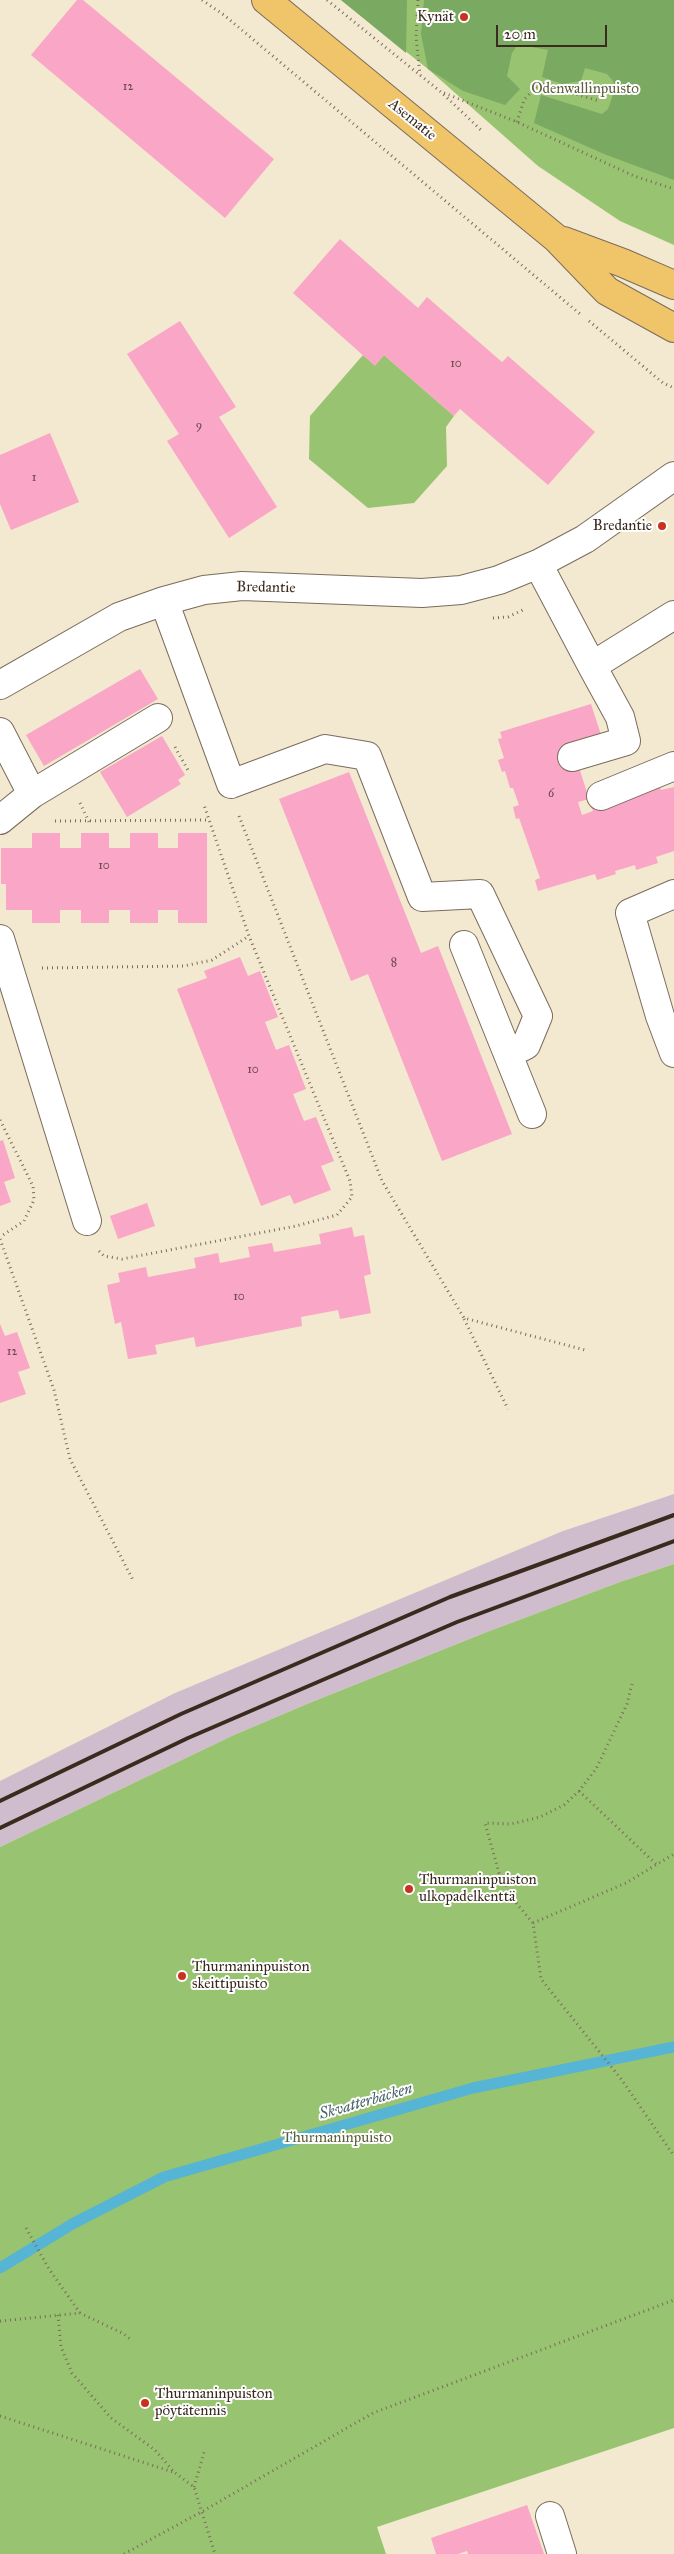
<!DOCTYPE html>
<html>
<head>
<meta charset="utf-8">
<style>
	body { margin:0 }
	#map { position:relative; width:674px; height:2554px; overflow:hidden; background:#f3e8d0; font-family:"IM FELL Great Primer",serif }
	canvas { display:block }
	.scale { position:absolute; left:496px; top:25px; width:111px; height:22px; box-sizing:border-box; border:2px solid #3b2a1e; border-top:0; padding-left:6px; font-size:15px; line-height:18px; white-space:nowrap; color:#3b2a1e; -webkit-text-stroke:4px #fff; paint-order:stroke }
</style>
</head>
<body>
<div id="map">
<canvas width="674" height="2554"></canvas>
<div class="scale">20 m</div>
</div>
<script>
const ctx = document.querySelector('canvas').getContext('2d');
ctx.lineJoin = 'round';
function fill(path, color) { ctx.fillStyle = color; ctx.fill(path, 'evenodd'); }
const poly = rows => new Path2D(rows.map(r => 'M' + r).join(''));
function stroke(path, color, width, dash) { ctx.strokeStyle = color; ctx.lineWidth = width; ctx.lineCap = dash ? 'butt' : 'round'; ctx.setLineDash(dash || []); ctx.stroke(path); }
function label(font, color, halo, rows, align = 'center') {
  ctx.font = font + ' "IM FELL Great Primer",serif'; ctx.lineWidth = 4; ctx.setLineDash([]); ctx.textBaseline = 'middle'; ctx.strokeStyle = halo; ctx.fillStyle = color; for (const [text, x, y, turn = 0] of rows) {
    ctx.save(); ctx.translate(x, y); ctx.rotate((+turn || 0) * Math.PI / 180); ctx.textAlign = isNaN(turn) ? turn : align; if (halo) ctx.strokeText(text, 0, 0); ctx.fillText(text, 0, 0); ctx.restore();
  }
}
const industrial = poly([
	[674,1494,674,1564,620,1582,487,1632,307,1704,234,1735,0,1847,0,1781,175,1693,563,1531]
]);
const green = poly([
	[341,0,674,0,674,245,620,221,538,166,428,69],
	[363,355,375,365,384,355,454,416,446,427,447,466,414,503,368,508,309,459,310,416],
	[674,1564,674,2428,377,2527,386,2554,0,2554,0,1847,234,1735,307,1704,487,1632,620,1582]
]);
const forest = poly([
	[341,0,407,0,406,53],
	[424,0,674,0,674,180,604,154,534,123,541,95,602,114,608,109,615,89,613,81,607,74,585,68,581,81,562,84,542,77,548,50,521,45,516,47,512,53,507,76,520,89,505,105,463,91,428,69,421,34]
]);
const stream = poly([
	[0,2268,74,2223,164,2177,473,2088,674,2047]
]);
const building = poly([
	[77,0,83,0,274,159,225,218,31,55],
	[340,239,418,308,427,297,502,362,508,356,595,432,548,485,460,409,454,416,384,355,375,366,293,293],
	[180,321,236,407,219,417,277,507,229,538,167,441,179,434,127,354],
	[50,433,79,502,11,530,0,504,0,455],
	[140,669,158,699,44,766,26,735],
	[591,704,603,741,578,764,589,799,578,802,582,815,593,811,592,808,660,787,661,790,674,787,674,851,656,857,658,863,636,870,635,865,615,871,616,874,597,880,595,874,538,891,535,880,540,878,519,818,516,819,513,807,519,805,513,788,510,788,505,771,502,772,498,760,504,758,498,739,502,738,500,732],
	[162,736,185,775,178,780,181,784,127,817,100,772],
	[349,772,421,953,438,946,512,1134,442,1161,368,974,351,981,279,799],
	[32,833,60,833,60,848,81,848,81,833,109,833,109,848,130,848,130,833,158,833,158,848,178,848,178,833,207,833,207,923,178,923,178,910,158,910,158,923,130,923,130,910,109,910,109,923,81,923,81,910,60,910,60,923,32,923,32,910,6,910,6,884,1,884,1,848,32,848],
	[240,957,248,976,260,971,278,1017,265,1022,276,1050,289,1045,306,1089,293,1094,304,1121,316,1117,334,1161,321,1166,331,1190,294,1204,290,1195,261,1206,177,989,207,978,204,971],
	[3,1140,15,1178,4,1182,11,1202,0,1206,0,1141],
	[147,1203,155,1226,118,1239,110,1216],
	[352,1227,354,1237,364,1235,371,1274,364,1276,371,1313,340,1319,338,1310,301,1317,302,1326,196,1347,194,1337,155,1345,157,1354,128,1359,121,1322,115,1324,107,1285,120,1282,118,1273,146,1267,148,1277,196,1268,194,1258,218,1253,220,1263,250,1257,248,1247,272,1243,274,1252,321,1244,319,1234],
	[0,1324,5,1336,17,1332,30,1368,18,1372,26,1394,0,1403],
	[527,2505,544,2554,468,2554,467,2551,458,2554,436,2554,431,2538]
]);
const path = poly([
	[202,0,224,15,580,314],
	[327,0,441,92,482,131],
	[418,0,416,37,420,75],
	[444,93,517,122,634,176,674,189],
	[517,122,524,100,539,83,599,101],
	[589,321,663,383,674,388],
	[493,618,508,617,525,609],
	[175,747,189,772],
	[80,803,89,822],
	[239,816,382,1181,464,1318,585,1350],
	[55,821,208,820],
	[42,968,184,966,212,960,249,936],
	[0,1120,33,1186,34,1200,24,1221,0,1237],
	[0,1239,54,1390,70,1459,134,1582],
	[99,1251,104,1256,122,1259,296,1226,337,1215,352,1197,350,1181,249,936,204,805],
	[464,1319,508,1409],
	[632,1684,627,1704,596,1769,579,1791,564,1805,540,1817,511,1824,485,1823,499,1873,517,1904,533,1923,541,1979,622,2080,674,2156],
	[579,1791,656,1864],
	[533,1923,626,1883,674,1854],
	[26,2228,49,2269,80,2313],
	[58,2315,61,2347,72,2373,111,2418,155,2450,174,2472,194,2487,215,2554],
	[0,2321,80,2313,124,2334,130,2339],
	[0,2416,173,2472],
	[194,2487,205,2449],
	[124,2554,203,2511,373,2413,674,2300]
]);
const minor = poly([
	[538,564,592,666,674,615],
	[164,601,231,784,325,749,367,756,422,897,480,894,538,1016,526,1045,508,1054],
	[0,685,119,617,164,601,204,590,242,586,422,593,461,590,499,580,538,564,585,539,674,476],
	[0,732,32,794],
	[572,757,626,741,620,717,592,666],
	[601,796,674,766],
	[0,820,32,794,158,718],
	[674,894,630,913,660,1016,674,1053],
	[0,939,87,1221],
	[464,945,532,1114],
	[550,2516,562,2554]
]);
const major = poly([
	[266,0,557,239,607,291,674,328],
	[564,241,623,263,674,285]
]);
const rail = poly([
	[0,1801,181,1714,450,1597,674,1515],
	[0,1828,188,1738,457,1622,674,1541]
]);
const markers = [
	[464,17,5,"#c8321e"],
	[662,526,5,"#c8321e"],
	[409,1889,5,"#c8321e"],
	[182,1976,5,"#c8321e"],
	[145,2403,5,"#c8321e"]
];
const numberNames = [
	["12",128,87],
	["10",456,364],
	["9",199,426],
	["1",34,478],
	["6",551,794],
	["10",104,866],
	["8",394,963],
	["10",253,1070],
	["10",239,1297],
	["12",12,1352]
];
const poiNames = [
	["Kynät",454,17,"right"],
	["Bredantie",652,526,"right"],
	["Thurmaninpuiston",419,1880],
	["ulkopadelkenttä",419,1897],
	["Thurmaninpuiston",192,1967],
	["skeittipuisto",192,1984],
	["Thurmaninpuiston",155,2394],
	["pöytätennis",155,2411]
];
const parkNames = [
	["Odenwallinpuisto",585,89],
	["Thurmaninpuisto",337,2138]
];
const streetNames = [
	["Asematie",412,120,39],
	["Bredantie",266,588,1]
];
const waterNames = [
	["Skvatterbäcken",366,2102,-16]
];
fill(industrial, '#cfbdce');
fill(green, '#98c370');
fill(forest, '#7aa962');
stroke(stream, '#56b4d4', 11);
fill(building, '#faa6c6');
stroke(minor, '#7b6c5c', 30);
stroke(major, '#7b6c5c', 30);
stroke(path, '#7b6c5c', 3, [1, 4]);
stroke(minor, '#fff', 28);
stroke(major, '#f0c469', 28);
stroke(rail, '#3b2a1e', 4);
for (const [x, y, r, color] of markers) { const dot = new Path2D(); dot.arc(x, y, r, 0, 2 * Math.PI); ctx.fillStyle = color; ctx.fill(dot); stroke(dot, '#fff', 2); }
label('12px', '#6b4948', null, numberNames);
label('15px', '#3b2a1e', '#fff', poiNames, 'left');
label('15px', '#5c603b', '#fff', parkNames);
label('15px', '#3b2a1e', '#fff', streetNames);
label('italic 16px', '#466167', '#fff', waterNames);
</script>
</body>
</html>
